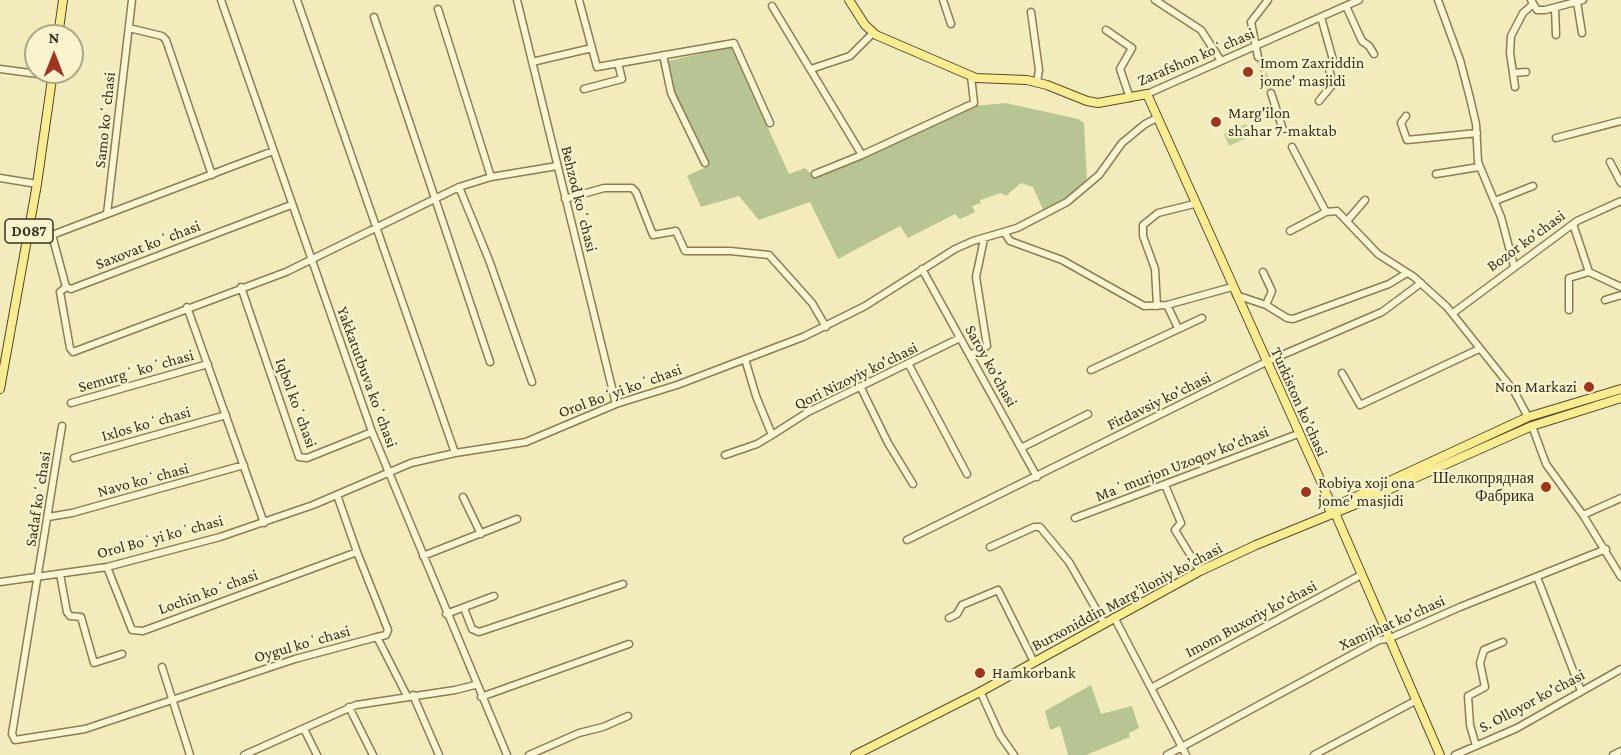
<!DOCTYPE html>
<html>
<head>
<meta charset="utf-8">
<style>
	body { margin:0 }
	#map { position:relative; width:1621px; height:755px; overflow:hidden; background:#f2ecbd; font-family:"Crimson Pro",serif }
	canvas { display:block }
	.north { position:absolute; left:24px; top:24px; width:60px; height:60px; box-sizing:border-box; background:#f9f4ce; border:2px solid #ada586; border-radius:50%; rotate:0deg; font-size:16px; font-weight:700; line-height:24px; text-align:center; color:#3a2f1b }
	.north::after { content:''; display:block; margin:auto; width:21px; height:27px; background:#a1341e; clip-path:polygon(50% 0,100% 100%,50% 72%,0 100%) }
</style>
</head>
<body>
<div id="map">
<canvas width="1621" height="755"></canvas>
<div class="north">N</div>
</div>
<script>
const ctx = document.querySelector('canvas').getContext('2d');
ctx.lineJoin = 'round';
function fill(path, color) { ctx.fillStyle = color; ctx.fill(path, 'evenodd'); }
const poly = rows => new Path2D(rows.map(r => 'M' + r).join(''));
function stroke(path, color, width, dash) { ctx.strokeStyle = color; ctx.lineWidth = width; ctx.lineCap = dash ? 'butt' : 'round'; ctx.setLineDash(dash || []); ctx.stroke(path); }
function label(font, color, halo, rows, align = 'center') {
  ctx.font = font + ' "Crimson Pro",serif'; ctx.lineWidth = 4.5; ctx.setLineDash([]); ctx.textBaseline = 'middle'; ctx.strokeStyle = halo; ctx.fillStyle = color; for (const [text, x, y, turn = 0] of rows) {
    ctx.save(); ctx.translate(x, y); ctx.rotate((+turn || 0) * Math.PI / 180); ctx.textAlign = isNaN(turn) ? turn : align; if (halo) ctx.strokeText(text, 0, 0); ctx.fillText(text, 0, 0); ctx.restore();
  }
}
const green = poly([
	[1246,124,1251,136,1229,146,1224,134]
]);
const cemetery = poly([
	[731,47,789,174,805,168,810,173,973,106,1006,103,1078,119,1084,123,1087,183,1044,212,1033,187,1021,183,1006,196,1001,193,980,200,981,203,972,206,975,212,960,219,955,214,908,238,900,226,838,259,810,202,759,220,739,196,701,207,687,176,710,165,676,98,668,61],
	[1091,685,1101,714,1132,706,1139,728,1129,733,1130,737,1086,755,1068,755,1060,726,1050,730,1045,711]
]);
const minorTunnel = poly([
	[1258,57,1271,93]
]);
const minor = poly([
	[221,0,372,432,507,755],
	[297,0,455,453],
	[517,0,616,404],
	[579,0,597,67,734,43,770,123],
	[943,0,951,24],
	[1155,0,1201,30,1221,61],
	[1438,0,1460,60,1470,98,1476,124,1478,162,1501,217,1514,266],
	[1531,0,1537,10,1545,10,1583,0],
	[1577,2,1582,33],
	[772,6,862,155],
	[1346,6,1362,41,1369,46,1374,54],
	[1555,8,1556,35],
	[438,9,491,177],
	[1031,12,1039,70,1037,82],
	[374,17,490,362],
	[129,28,162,36,166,40,212,175],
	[1106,30,1132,48,1120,69,1130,98],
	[663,55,671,93,705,163],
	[1258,57,1251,22,1268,0],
	[532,62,592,48],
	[0,69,53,76],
	[811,69,850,56,873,33],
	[1526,72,1513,73,1510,53,1511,36,1523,13,1532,5],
	[1513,73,1515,87],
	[584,89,622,79,618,63],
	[1271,93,1283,130],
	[1147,94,1359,0],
	[1319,101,1333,84,1329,69,1333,60,1321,17],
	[1406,116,1401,123,1407,140,1477,133],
	[1556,138,1621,121],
	[1292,147,1326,212,1337,211,1378,254,1414,277,1447,307,1514,391,1528,417],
	[1610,162,1621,183],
	[815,174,862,155,974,103,971,76],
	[1436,174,1479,167],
	[0,178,37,184],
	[459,187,489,260,532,382],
	[565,199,604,188,632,188,636,192,653,235,676,231,685,251,730,251,769,255,812,303,826,327],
	[1495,201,1533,186],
	[107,214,132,0],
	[1347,221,1365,200],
	[1573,224,1589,272,1621,287],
	[29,230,52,235,273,151],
	[1290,231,1326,212],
	[1005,233,1010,241,1062,260,1144,306,1167,305,1232,287],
	[52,235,66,287,71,289,291,205],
	[922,269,1037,477],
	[1263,272,1272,291,1266,305],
	[66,287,60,292,70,348,73,352,286,272,459,187,491,177,557,166],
	[241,287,299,457,307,458,372,432],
	[1236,295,1266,305,1287,318,1293,319,1389,284,1407,273],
	[1605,300,1621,295],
	[1167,305,1178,328],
	[1157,306,1155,269,1143,236,1143,225,1158,213,1194,204],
	[187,307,264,523],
	[1569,310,1569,278,1589,272],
	[1453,313,1577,221,1621,201],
	[970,355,987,346,976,277,984,239],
	[745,359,756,396,772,435,808,412,960,338],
	[909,365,967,474],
	[1091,370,1202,318],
	[1342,373,1360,405,1479,349],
	[861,388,888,443,913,484],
	[71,403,208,364],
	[62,426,12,734,15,740,85,729,295,659,377,637,407,696],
	[1532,426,1546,464,1583,515,1621,577],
	[1021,448,1088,414],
	[725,455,757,444,772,435],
	[74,458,226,415],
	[1165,485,1181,523,1175,530,1200,571],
	[463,497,481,534],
	[1583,515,1621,498],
	[48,517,72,513,244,465],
	[1075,518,1298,434],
	[907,540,1266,362,1382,312,1421,283],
	[990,547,1034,527,1040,527,1069,562,1104,623],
	[357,552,388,630,386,635,377,637],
	[423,556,517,519],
	[107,567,132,630,143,631,357,552,337,495],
	[60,574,67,612,70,616,81,617,94,663,122,654],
	[1537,577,1581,691],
	[0,582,107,567,220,537,313,505,411,463,455,453,526,442,616,404,677,385,803,337,865,306,955,249,973,241,1017,228,1067,202,1099,175,1122,143,1145,124,1157,118],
	[464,608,472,629,479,632,623,584],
	[446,614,494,596],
	[1114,617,1186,755],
	[949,618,957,614,962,605,998,590,1034,662],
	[162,667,190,755],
	[1153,687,1361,575],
	[980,691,1000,735,1014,755],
	[413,695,439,755],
	[481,697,629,644],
	[349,707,373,755],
	[304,729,317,755],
	[1476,746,1470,725,1468,696,1485,687,1480,663,1484,650,1503,642],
	[244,755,356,705,455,690,475,685],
	[529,755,579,733,603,727,628,716],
	[1167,755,1379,640,1388,639,1460,607,1606,549],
	[1314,755,1415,701],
	[1455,755,1517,728,1621,669],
	[1613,755,1621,751]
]);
const major = poly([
	[849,0,865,25,876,35,976,78,1027,80,1047,85,1087,101,1098,103,1147,94,1332,506,1440,755],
	[58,36,63,0],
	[0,389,37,184,53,72],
	[1329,509,1528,417,1621,389],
	[855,755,980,692,1200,571,1256,545,1354,505,1532,426,1621,398]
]);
const markers = [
	[1248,72,6,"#a1341e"],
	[1216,122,6,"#a1341e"],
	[1589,387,6,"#a1341e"],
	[1546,487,6,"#a1341e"],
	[1306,492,6,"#a1341e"],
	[980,673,6,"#a1341e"]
];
const shields = [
	[29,231,48]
];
const shieldNames = [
	["D087",29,231]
];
const streetNames = [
	["Zarafshon koʻchasi",1196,57,-23],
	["Samo koʻchasi",105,120,-84],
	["Behzod koʻchasi",579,199,76],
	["Bozor ko'chasi",1526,241,-36],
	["Saxovat koʻchasi",148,245,-21],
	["Saroy ko'chasi",991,366,61],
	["Semurgʻ koʻchasi",136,371,-16],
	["Qori Nizoyiy ko'chasi",856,376,-26],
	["Yakkatutbuva koʻchasi",367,377,70],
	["Orol Boʻyi koʻchasi",620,391,-20],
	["Firdavsiy ko'chasi",1159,401,-26],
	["Turkiston ko’chasi",1299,402,66],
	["Iqbol koʻchasi",296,403,70],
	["Ixlos koʻchasi",146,424,-16],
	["Maʼmurjon Uzoqov ko'chasi",1182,464,-21],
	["Navo koʻchasi",143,480,-15],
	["Sadaf koʻchasi",38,499,-81],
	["Orol Boʻyi koʻchasi",160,537,-15],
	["Lochin koʻchasi",208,592,-20],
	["Burxoniddin Marg’iloniy ko’chasi",1127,597,-28],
	["Imom Buxoriy ko'chasi",1251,619,-28],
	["Xamjihat ko'chasi",1392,623,-24],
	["Oygul koʻchasi",302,644,-16],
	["S. Olloyor ko'chasi",1532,701,-28]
];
const poiNames = [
	["Imom Zaxriddin",1260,63],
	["jome' masjidi",1260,81],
	["Marg'ilon",1228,113],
	["shahar 7-maktab",1228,131],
	["Non Markazi",1577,387,"right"],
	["Шелкопрядная",1534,478,"right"],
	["Фабрика",1534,496,"right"],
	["Robiya xoji ona",1318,483],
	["jome' masjidi",1318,501],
	["Hamkorbank",992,673]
];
fill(green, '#bed190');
fill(cemetery, '#b6c591');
stroke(minorTunnel, '#cdc69d', 6, [6, 3]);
stroke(minor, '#8c7c55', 9);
stroke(major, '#59482a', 10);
stroke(minor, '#fcf7d2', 6);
stroke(major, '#faec91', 8);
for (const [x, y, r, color] of markers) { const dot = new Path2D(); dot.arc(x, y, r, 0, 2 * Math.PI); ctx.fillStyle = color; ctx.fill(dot); stroke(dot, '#f9f4ce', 2); }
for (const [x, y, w] of shields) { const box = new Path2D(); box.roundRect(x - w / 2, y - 12, w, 24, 4.5); ctx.fillStyle = '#f9f4ce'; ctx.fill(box); stroke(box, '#3a2f1b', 1.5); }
label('bold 15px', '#3a2f1b', null, shieldNames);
label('16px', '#3a2f1b', '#f9f4ce', streetNames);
label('16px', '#3a2f1b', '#f9f4ce', poiNames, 'left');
</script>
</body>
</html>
